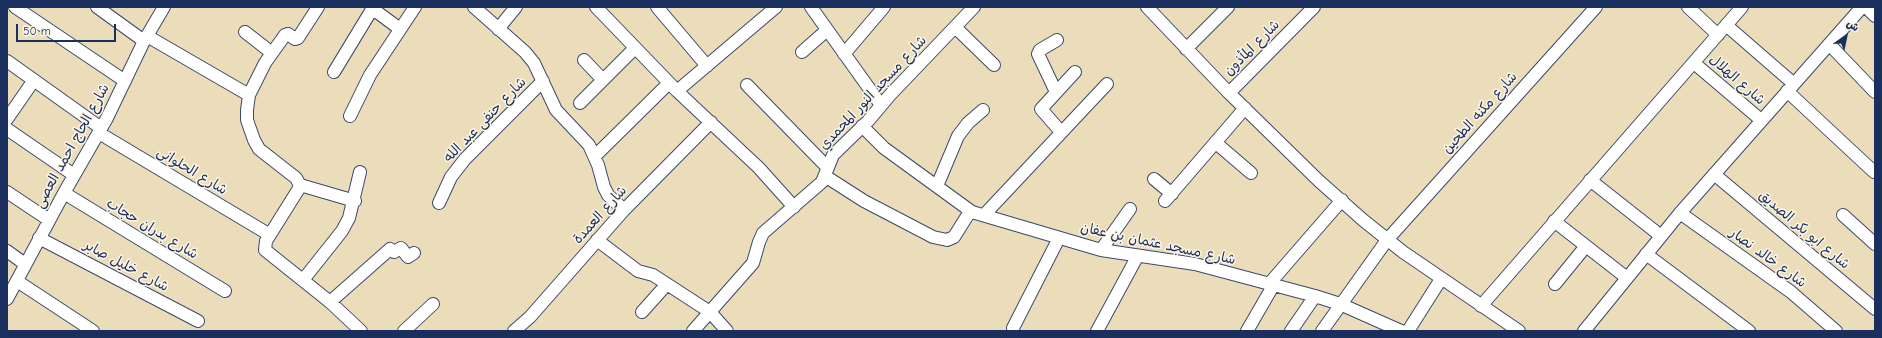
<!DOCTYPE html>
<html>
<head>
<meta charset="utf-8">
<style>
	body { margin:0 }
	#map { position:relative; width:1882px; height:338px; overflow:hidden; background:#ecddba; font-family:"Comic Neue","Playpen Sans Arabic",sans-serif }
	canvas { display:block }
	.frame { position:absolute; inset:0; border:8px solid #1b2f5e; pointer-events:none }
	.north { position:absolute; left:1826px; top:16px; width:40px; height:40px; -webkit-text-stroke:3px #fcf5e5; paint-order:stroke; rotate:33deg; font-size:11px; font-weight:700; line-height:16px; text-align:center; color:#1b2f5e }
	.north::after { content:''; display:block; margin:auto; width:14px; height:18px; background:#1b2f5e; clip-path:polygon(50% 0,100% 100%,50% 72%,0 100%) }
	.scale { position:absolute; left:16px; top:24px; width:100px; height:18px; box-sizing:border-box; border:2px solid #1b2f5e; border-top:0; padding-left:5px; font-size:12px; line-height:14px; white-space:nowrap; color:#1b2f5e; -webkit-text-stroke:3px #fcf5e5; paint-order:stroke }
</style>
</head>
<body>
<div id="map">
<canvas width="1882" height="338"></canvas>
<div class="frame"></div>
<div class="north">ش</div>
<div class="scale">50 m</div>
</div>
<script>
const ctx = document.querySelector('canvas').getContext('2d');
ctx.lineJoin = 'round';
const poly = rows => new Path2D(rows.map(r => 'M' + r).join(''));
function stroke(path, color, width, dash) { ctx.strokeStyle = color; ctx.lineWidth = width; ctx.lineCap = dash ? 'butt' : 'round'; ctx.setLineDash(dash || []); ctx.stroke(path); }
function label(font, color, halo, rows, align = 'center') {
  ctx.font = font + ' "Comic Neue","Playpen Sans Arabic",sans-serif'; ctx.lineWidth = 3; ctx.setLineDash([]); ctx.textBaseline = 'middle'; ctx.strokeStyle = halo; ctx.fillStyle = color; for (const [text, x, y, turn = 0] of rows) {
    ctx.save(); ctx.translate(x, y); ctx.rotate((+turn || 0) * Math.PI / 180); ctx.textAlign = isNaN(turn) ? turn : align; if (halo) ctx.strokeText(text, 0, 0); ctx.fillText(text, 0, 0); ctx.restore();
  }
}
const minor = poly([
	[15,7,125,81],
	[97,7,144,41],
	[318,7,298,38,295,39,288,34,285,35,265,63,249,95,247,110,247,120,254,140,259,149,296,178,300,185,298,190,266,241,265,250,330,302,361,331],
	[474,7,525,52,534,63,556,110,589,145,598,165,604,187,608,195,624,210],
	[596,7,677,91,759,168,794,207],
	[657,7,707,66],
	[811,7,881,105],
	[1147,7,1229,93,1319,181,1363,220,1403,252,1519,331],
	[1688,7,1718,35],
	[1866,7,1875,16],
	[1726,25,1794,84],
	[955,27,994,65],
	[498,29,516,7],
	[245,32,272,53],
	[147,36,249,95],
	[1829,44,1875,92],
	[1186,49,1228,7],
	[802,52,827,30],
	[844,54,884,7],
	[584,60,603,80],
	[7,61,101,128],
	[1694,63,1761,120],
	[334,72,371,11,377,12,400,29],
	[747,85,827,167],
	[677,91,776,7],
	[1787,91,1874,172],
	[1056,92,1038,54,1040,50,1057,40],
	[1229,93,1314,7],
	[580,103,635,48],
	[350,116,370,75,415,7],
	[7,119,34,80],
	[862,126,884,148,972,212,1101,250,1195,264,1315,296,1340,304,1401,331],
	[7,129,74,175],
	[1061,132,1041,109,1075,72],
	[99,133,270,235],
	[1216,143,1251,173],
	[595,156,669,83],
	[1714,174,1875,309],
	[825,176,864,201,933,237,947,240,954,237,969,213,972,212],
	[1154,179,1172,194],
	[1590,180,1661,236],
	[300,185,355,201],
	[937,186,958,136,968,123,983,110],
	[7,192,49,220],
	[64,193,225,291],
	[1165,201,1245,108],
	[439,203,451,177,465,159,543,81],
	[1680,213,1791,292,1836,331],
	[984,215,1107,84],
	[1843,215,1875,244],
	[1554,221,1627,278],
	[39,238,198,321],
	[597,240,638,271,653,275,710,312,727,331],
	[1101,250,1130,209],
	[7,251,25,264],
	[1646,254,1749,331],
	[303,280,342,231,349,218,360,172],
	[17,281,93,331],
	[1269,284,1342,200],
	[1555,284,1586,246],
	[7,299,64,193,107,118,144,41,164,7],
	[330,302,390,249,394,252,401,248,408,257,414,253],
	[1481,306,1742,7],
	[642,312,667,284],
	[1013,328,1059,238],
	[404,331,433,304],
	[514,331,530,317,624,210,711,122],
	[693,331,753,263,759,242,763,233,822,182,833,155,868,121,890,95,974,7],
	[1097,331,1137,257],
	[1247,331,1273,286],
	[1291,331,1315,296],
	[1322,331,1387,240,1596,7],
	[1408,331,1441,279],
	[1584,331,1680,213,1862,7]
]);
const streetNames = [
	["شارع المأذون",1252,48,-45],
	["شارع الهلال",1737,80,41],
	["شارع مسجد النور المحمدي",873,93,-47],
	["شارع مكنه الطحين",1480,113,-48],
	["شارع حنفى عبد الله",485,120,-46],
	["شارع الحاج احمد العصى",72,146,-61],
	["شارع الحلوانى",192,171,31],
	["شارع العمدة",600,215,-48],
	["شارع بدران حجاب",152,229,31],
	["شارع ابو بكر الصديق",1804,230,40],
	["شارع مسجد عثمان بن عفان",1158,244,12],
	["شارع خالد نصار",1768,258,36],
	["شارع خليل صابر",126,266,28]
];
stroke(minor, '#3a496c', 14);
stroke(minor, '#fff', 12);
label('14px', '#1b2f5e', '#fcf5e5', streetNames);
</script>
</body>
</html>
